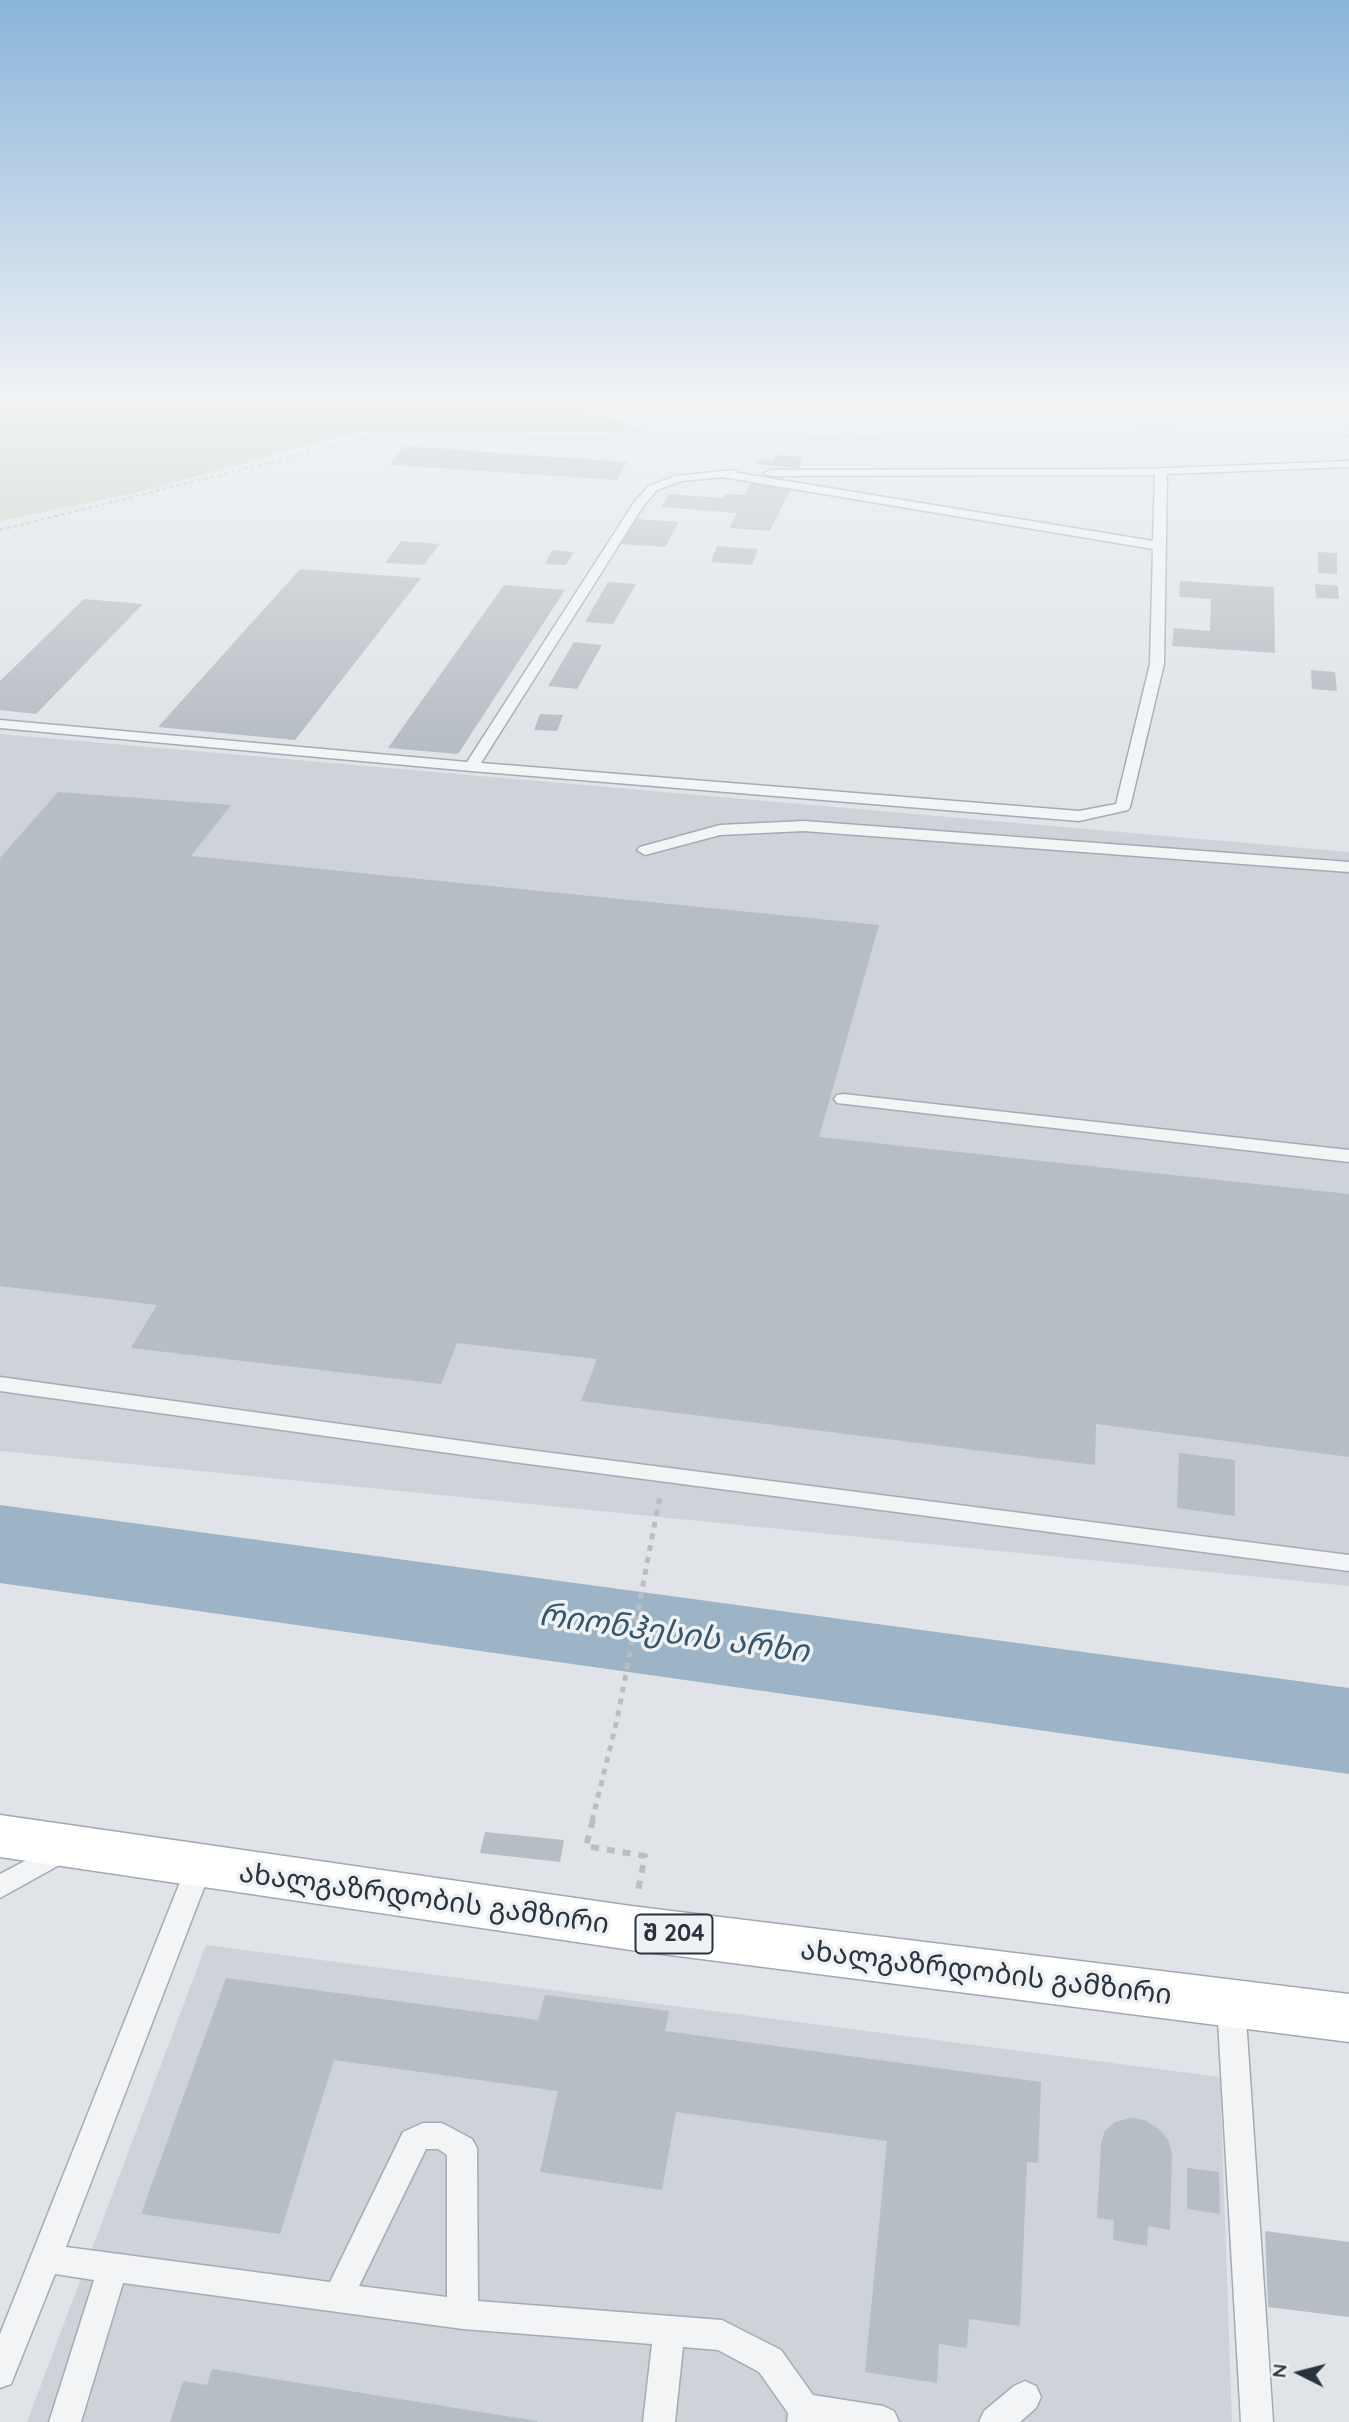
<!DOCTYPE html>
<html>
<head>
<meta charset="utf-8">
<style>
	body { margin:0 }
	#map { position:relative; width:1349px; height:2422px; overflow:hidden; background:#e0e4e8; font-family:Quicksand,sans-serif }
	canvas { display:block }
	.north { position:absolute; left:1265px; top:2338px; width:70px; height:70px; -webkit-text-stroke:5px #eff2f5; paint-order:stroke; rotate:276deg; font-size:19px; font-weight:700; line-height:28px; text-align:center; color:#29333e }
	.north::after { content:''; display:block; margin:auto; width:24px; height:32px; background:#29333e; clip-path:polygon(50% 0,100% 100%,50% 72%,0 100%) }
</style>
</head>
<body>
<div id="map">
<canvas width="1349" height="2422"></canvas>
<div class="north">N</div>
</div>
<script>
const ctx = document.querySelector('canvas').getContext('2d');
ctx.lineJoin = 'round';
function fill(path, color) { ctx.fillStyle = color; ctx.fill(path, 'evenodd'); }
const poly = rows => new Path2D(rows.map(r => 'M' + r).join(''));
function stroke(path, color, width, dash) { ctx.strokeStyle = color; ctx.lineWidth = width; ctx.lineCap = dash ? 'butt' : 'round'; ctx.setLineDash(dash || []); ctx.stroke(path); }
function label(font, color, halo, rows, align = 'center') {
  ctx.font = font + ' Quicksand,"Noto Sans Georgian",sans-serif'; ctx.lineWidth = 7; ctx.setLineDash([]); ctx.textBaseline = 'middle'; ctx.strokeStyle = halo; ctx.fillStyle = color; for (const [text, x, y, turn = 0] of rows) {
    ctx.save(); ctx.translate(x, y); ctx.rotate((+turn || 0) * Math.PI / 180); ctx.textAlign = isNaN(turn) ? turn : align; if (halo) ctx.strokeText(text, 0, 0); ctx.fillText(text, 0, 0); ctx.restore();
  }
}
const built = poly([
	[0,734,1349,852,1349,1586,0,1451],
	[206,1945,1220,2077,1232,2422,27,2422]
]);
const green = poly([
	[0,400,561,400,648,432,356,432,139,492,0,521]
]);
const water = poly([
	[0,1505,1349,1688,1349,1774,0,1583]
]);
const building = poly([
	[404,446,627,462,617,480,390,465],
	[776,455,803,457,798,468,754,464,757,460,773,461],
	[751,483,792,486,770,531,729,528,737,513,661,507,669,494,723,498,725,494,744,495],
	[636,519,679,522,665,547,621,544],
	[401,541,440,544,424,565,385,563],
	[717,546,758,549,752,565,711,562],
	[552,550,574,552,566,565,545,564],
	[1318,552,1337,553,1337,574,1318,573],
	[300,569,421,578,295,740,158,727],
	[1180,581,1274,587,1275,653,1172,646,1174,628,1210,631,1211,599,1179,597],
	[608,582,636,584,613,624,585,622],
	[1315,584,1338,586,1339,599,1316,598],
	[504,585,565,590,458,754,388,748],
	[84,599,143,604,36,714,0,710,0,681],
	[574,642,602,645,577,689,548,686],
	[1311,670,1335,672,1337,691,1312,689],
	[540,714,563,715,557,731,534,730],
	[58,792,231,805,191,856,879,925,819,1137,1349,1194,1349,1457,1096,1424,1095,1465,581,1401,597,1359,457,1343,441,1384,131,1348,157,1305,0,1286,0,858],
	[1179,1453,1235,1460,1235,1516,1177,1508],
	[485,1832,564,1840,560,1862,480,1853],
	[226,1978,538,2020,545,1995,669,2011,665,2031,1041,2082,1038,2163,1027,2162,1020,2326,969,2319,967,2348,939,2344,937,2383,865,2372,887,2141,676,2112,662,2190,540,2172,558,2091,334,2060,280,2234,141,2214],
	[1130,2118,1145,2120,1159,2129,1169,2141,1172,2155,1170,2230,1148,2226,1147,2246,1113,2240,1114,2220,1097,2218,1101,2143,1105,2131,1115,2122],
	[1187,2168,1219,2172,1220,2214,1187,2209],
	[1265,2231,1349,2242,1349,2317,1268,2307],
	[212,2369,537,2421,537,2422,170,2422,183,2381,207,2385]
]);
const pathFar2 = poly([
	[0,530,376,436,727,441,1155,432,1349,436]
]);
const pathFar1 = poly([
	[592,1821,617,1720,660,1496]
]);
const path = poly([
	[593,1820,586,1846,645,1856,638,1891]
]);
const service = poly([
	[1349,461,1349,467,1167,474,1164,664,1130,807,1128,810,1079,821,471,771,0,728,0,720,467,762,635,501,649,486,675,476,733,470,738,473,1153,541,1155,475,770,476,764,473,770,470,1143,469,1349,461],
	[722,477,1153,549,1150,664,1116,804,1079,811,481,763,644,505,657,490,681,481,722,477],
	[804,821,1349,862,1349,872,804,831,720,835,645,855,637,850,640,847,720,825,804,821],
	[843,1094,1349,1150,1349,1162,837,1103,834,1099,837,1095,843,1094],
	[0,1377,521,1449,1349,1555,1349,1571,521,1463,0,1391,0,1377],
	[63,1841,72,1844,76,1851,72,1858,0,1898,0,1874,63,1841],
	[199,1856,208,1860,212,1867,66,2247,330,2282,403,2132,423,2123,442,2123,472,2139,477,2148,478,2301,722,2320,781,2350,813,2395,883,2406,894,2411,899,2422,787,2422,788,2413,759,2372,718,2350,683,2347,675,2422,643,2422,652,2344,463,2329,123,2283,81,2422,49,2422,94,2280,55,2274,11,2384,0,2388,0,2334,186,1867,190,1860,199,1856],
	[426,2149,438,2149,447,2155,447,2297,359,2286,426,2149],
	[1231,1991,1241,1995,1245,2003,1273,2422,1241,2422,1217,2003,1221,1995,1231,1991],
	[1025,2381,1036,2386,1041,2397,1036,2408,1020,2422,979,2422,984,2411,1014,2386,1025,2381]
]);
const primary = poly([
	[0,1815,631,1906,1349,1994,1349,2042,631,1950,0,1857,0,1815]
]);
const shields = [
	[674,1934,77]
];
const shieldNames = [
	["შ 204",674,1934]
];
const nearStreetnames = [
	["ახალგაზრდობის გამზირი",424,1899,8],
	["ახალგაზრდობის გამზირი",986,1973,7]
];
const nearWaternames = [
	["რიონჰესის არხი",674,1634,8]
];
fill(built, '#ced3da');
fill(green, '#c7d1c1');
fill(water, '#9db4c6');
fill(building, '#b7bdc4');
stroke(service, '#a5abb2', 3);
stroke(primary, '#a0a9b3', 3);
stroke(pathFar2, '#babec2', 2.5, [3.5, 3.5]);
stroke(pathFar1, '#babec2', 5, [6, 6]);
stroke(path, '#babec2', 6, [8, 8]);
fill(service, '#f2f4f6');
fill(primary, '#fff');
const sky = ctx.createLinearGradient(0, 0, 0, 739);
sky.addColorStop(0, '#8ab4da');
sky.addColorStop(0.54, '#f1f3f5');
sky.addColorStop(1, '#f1f3f500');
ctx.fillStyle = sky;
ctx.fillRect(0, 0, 1349, 739);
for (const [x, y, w] of shields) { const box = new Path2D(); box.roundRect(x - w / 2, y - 19.5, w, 39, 5); ctx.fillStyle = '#eff2f5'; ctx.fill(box); stroke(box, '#29333e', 2); }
label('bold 23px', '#29333e', null, shieldNames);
label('28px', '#29333e', '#eff2f5', nearStreetnames);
label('italic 32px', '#36556f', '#eff2f5', nearWaternames);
</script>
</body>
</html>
